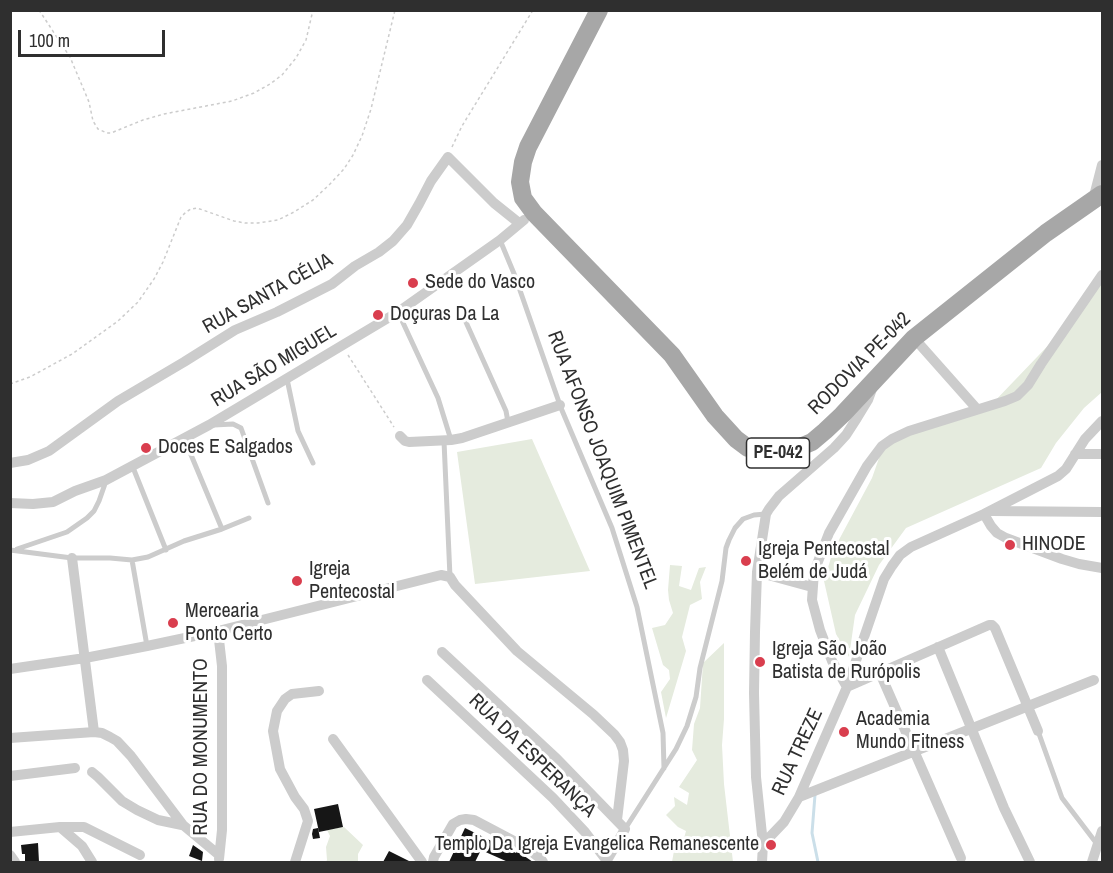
<!DOCTYPE html>
<html>
<head>
<meta charset="utf-8">
<style>
	body { margin:0 }
	#map { position:relative; width:1113px; height:873px; overflow:hidden; background:#fff; font-family:"Archivo Narrow",sans-serif }
	canvas { display:block }
	.frame { position:absolute; inset:0; border:12px solid #2f2f2f; pointer-events:none }
	.scale { position:absolute; left:18px; top:30px; width:147px; height:27px; box-sizing:border-box; border:3px solid #2f2f2f; border-top:0; padding-left:8px; font-size:18px; line-height:21px; white-space:nowrap; color:#2f2f2f; -webkit-text-stroke:4px #fff; paint-order:stroke }
</style>
</head>
<body>
<div id="map">
<canvas width="1113" height="873"></canvas>
<div class="frame"></div>
<div class="scale">100 m</div>
</div>
<script>
const ctx = document.querySelector('canvas').getContext('2d');
ctx.lineJoin = 'round';
function fill(path, color) { ctx.fillStyle = color; ctx.fill(path, 'evenodd'); }
const poly = rows => new Path2D(rows.map(r => 'M' + r).join(''));
function stroke(path, color, width, dash) { ctx.strokeStyle = color; ctx.lineWidth = width; ctx.lineCap = dash ? 'butt' : 'round'; ctx.setLineDash(dash || []); ctx.stroke(path); }
function label(font, color, halo, rows, align = 'center') {
  ctx.font = font + ' "Archivo Narrow",sans-serif'; ctx.lineWidth = 6; ctx.setLineDash([]); ctx.textBaseline = 'middle'; ctx.strokeStyle = halo; ctx.fillStyle = color; for (const [text, x, y, turn = 0] of rows) {
    ctx.save(); ctx.translate(x, y); ctx.rotate((+turn || 0) * Math.PI / 180); ctx.textAlign = isNaN(turn) ? turn : align; if (halo) ctx.strokeText(text, 0, 0); ctx.fillText(text, 0, 0); ctx.restore();
  }
}
const green = poly([
	[1102,274,1102,392,1084,408,1056,443,1041,468,906,528,879,565,855,615,849,657,836,634,824,581,833,551,872,478,884,444,991,405,1085,307],
	[532,439,590,571,475,584,457,452],
	[670,565,682,566,679,586,691,590,699,568,706,567,700,582,702,599,690,605,682,637,686,651,666,718,661,692,670,679,669,670,663,665,652,628,665,625,673,613,669,600,668,590],
	[724,643,724,719,722,745,724,784,733,862,672,862,675,845,683,842,686,831,678,827,666,815,675,806,674,797,687,805,689,793,679,787,697,760,692,750,694,724,700,708,703,663],
	[344,827,363,845,358,854,358,862,326,862,327,860,326,847,330,836,327,830]
]);
const stream = poly([
	[815,795,812,833,818,862]
]);
const building = poly([
	[338,804,343,827,319,832,314,809],
	[318,828,320,838,313,839,312,834,313,829],
	[465,828,516,853,517,851,533,862,508,862,481,850,475,862,449,862],
	[38,843,39,862,25,862,25,854,22,854,21,845],
	[193,845,203,852,202,861,189,856],
	[389,851,411,862,383,862]
]);
const path = poly([
	[39,10,70,57,89,102,93,121,98,129,107,133,111,133,143,120,164,114,232,101,254,93,270,84,282,75,296,58,306,40,313,10],
	[452,147,462,126,533,10],
	[348,355,394,427],
	[10,384,30,377,72,354,118,321,138,302,154,279,163,262,181,217,186,212,191,209,197,208,234,221,245,223,258,223,278,220,294,212,313,200,330,184,344,169,353,155,362,136,371,109,395,10]
]);
const service = poly([
	[500,240,515,276,561,408,612,528,637,607,663,733,664,768],
	[398,312,438,398,451,440],
	[465,320,506,411,508,422],
	[287,379,298,431,313,463],
	[214,425,233,424,241,428,268,503],
	[184,438,222,529],
	[444,441,450,577],
	[132,465,166,550],
	[17,549,67,532,87,518,94,511,99,501,106,481],
	[10,550,72,558,110,558,132,560,148,557,184,541,222,529,249,518],
	[132,560,147,646],
	[1038,731,1062,798,1097,844],
	[625,829,676,749,687,726,696,697,700,668,722,581,726,548,729,540,735,528,743,519,754,515,766,514]
]);
const minor = poly([
	[1093,200,1102,165],
	[914,338,977,409],
	[400,436,405,441,409,442,451,440,462,438,560,405],
	[1075,454,1102,454],
	[10,463,28,460,49,451,118,401,184,362,235,330,277,312,332,284,355,266,379,252,393,241,407,225,419,204,431,181,448,157,494,203,519,223],
	[10,503,33,504,53,502,75,491,106,480,209,425,398,312,500,240,524,220],
	[992,511,1102,512],
	[984,514,991,526,997,533,1006,538,1062,559,1079,564,1102,568],
	[72,558,94,732],
	[757,572,812,587],
	[218,631,222,666,222,830,219,859],
	[938,647,1004,808,1030,862],
	[442,652,557,759,625,829,606,862],
	[10,669,85,658,147,646,218,631,441,575,450,577,455,585,517,651,594,715,614,734,620,742,623,750,624,761,617,820],
	[880,673,961,858],
	[427,680,553,798,585,832,607,861],
	[1038,731,995,628,992,625,989,625,847,687,832,661,820,630,812,600,814,572,829,533,867,466,882,446,892,439,909,431,1005,401,1017,396,1028,385,1041,364,1102,275],
	[10,738,94,732,102,733,110,737,117,741,131,756,183,825,219,855],
	[333,739,422,862],
	[92,772,98,777,122,801,137,810,158,820,182,825],
	[10,776,75,768],
	[799,797,1094,680],
	[60,827,82,846,92,862],
	[10,832,60,827,84,827,140,855],
	[763,844,784,822,799,797,847,687,884,579,892,566,900,555,911,547,984,514,1058,476,1066,469,1085,439,1102,421],
	[10,855,15,862],
	[295,862,308,821,304,809,295,797,280,769,273,731,277,711,285,699,292,694,319,691],
	[433,862,434,857,453,824,460,820,466,819,474,820,527,848,541,859,543,862],
	[762,862,763,844,756,777,754,693,755,632,757,572,766,514,769,509,779,496,834,448,846,435,857,418,868,400,872,389],
	[1092,862,1102,831]
]);
const primary = poly([
	[599,10,528,147,523,162,520,182,523,198,534,213,672,355,715,416,736,439,748,448,777,453,793,450,812,442,825,431,842,415,914,338,1046,233,1102,194]
]);
const markers = [
	[413,283,6,"#d93e4e"],
	[378,315,6,"#d93e4e"],
	[146,448,6,"#d93e4e"],
	[1010,545,6,"#d93e4e"],
	[746,561,6,"#d93e4e"],
	[297,581,6,"#d93e4e"],
	[173,623,6,"#d93e4e"],
	[760,662,6,"#d93e4e"],
	[844,732,6,"#d93e4e"],
	[771,845,6,"#d93e4e"]
];
const shields = [
	[778,453,63]
];
const shieldNames = [
	["PE-042",778,453]
];
const poiNames = [
	["Sede do Vasco",425,283],
	["Doçuras Da La",390,315],
	["Doces E Salgados",158,448],
	["HINODE",1022,545],
	["Igreja Pentecostal",758,550],
	["Belém de Judá",758,573],
	["Igreja",309,570],
	["Pentecostal",309,593],
	["Mercearia",185,612],
	["Ponto Certo",185,635],
	["Igreja São João",772,650],
	["Batista de Rurópolis",772,673],
	["Academia",856,720],
	["Mundo Fitness",856,743],
	["Templo Da Igreja Evangelica Remanescente",759,845,"right"]
];
const streetNames = [
	["RUA SANTA CÉLIA",268,294,-29],
	["RODOVIA PE-042",860,364,-45],
	["RUA SÃO MIGUEL",274,366,-31],
	["RUA AFONSO JOAQUIM PIMENTEL",602,460,69],
	["RUA DO MONUMENTO",202,747,-90],
	["RUA TREZE",798,752,-65],
	["RUA DA ESPERANÇA",532,756,44]
];
fill(green, '#e5ebde');
stroke(stream, '#cbdfe9', 3);
fill(building, '#161616');
stroke(path, '#ccc', 1.5, [3, 3]);
stroke(service, '#ccc', 5);
stroke(minor, '#ccc', 10);
stroke(primary, '#a7a7a7', 18);
for (const [x, y, r, color] of markers) { const dot = new Path2D(); dot.arc(x, y, r, 0, 2 * Math.PI); ctx.fillStyle = color; ctx.fill(dot); stroke(dot, '#fff', 2); }
for (const [x, y, w] of shields) { const box = new Path2D(); box.roundRect(x - w / 2, y - 15, w, 30, 4.5); ctx.fillStyle = '#fff'; ctx.fill(box); stroke(box, '#2f2f2f', 1.5); }
label('bold 18px', '#2f2f2f', null, shieldNames);
label('20px', '#2f2f2f', '#fff', poiNames, 'left');
label('20px', '#2f2f2f', '#fff', streetNames);
</script>
</body>
</html>
